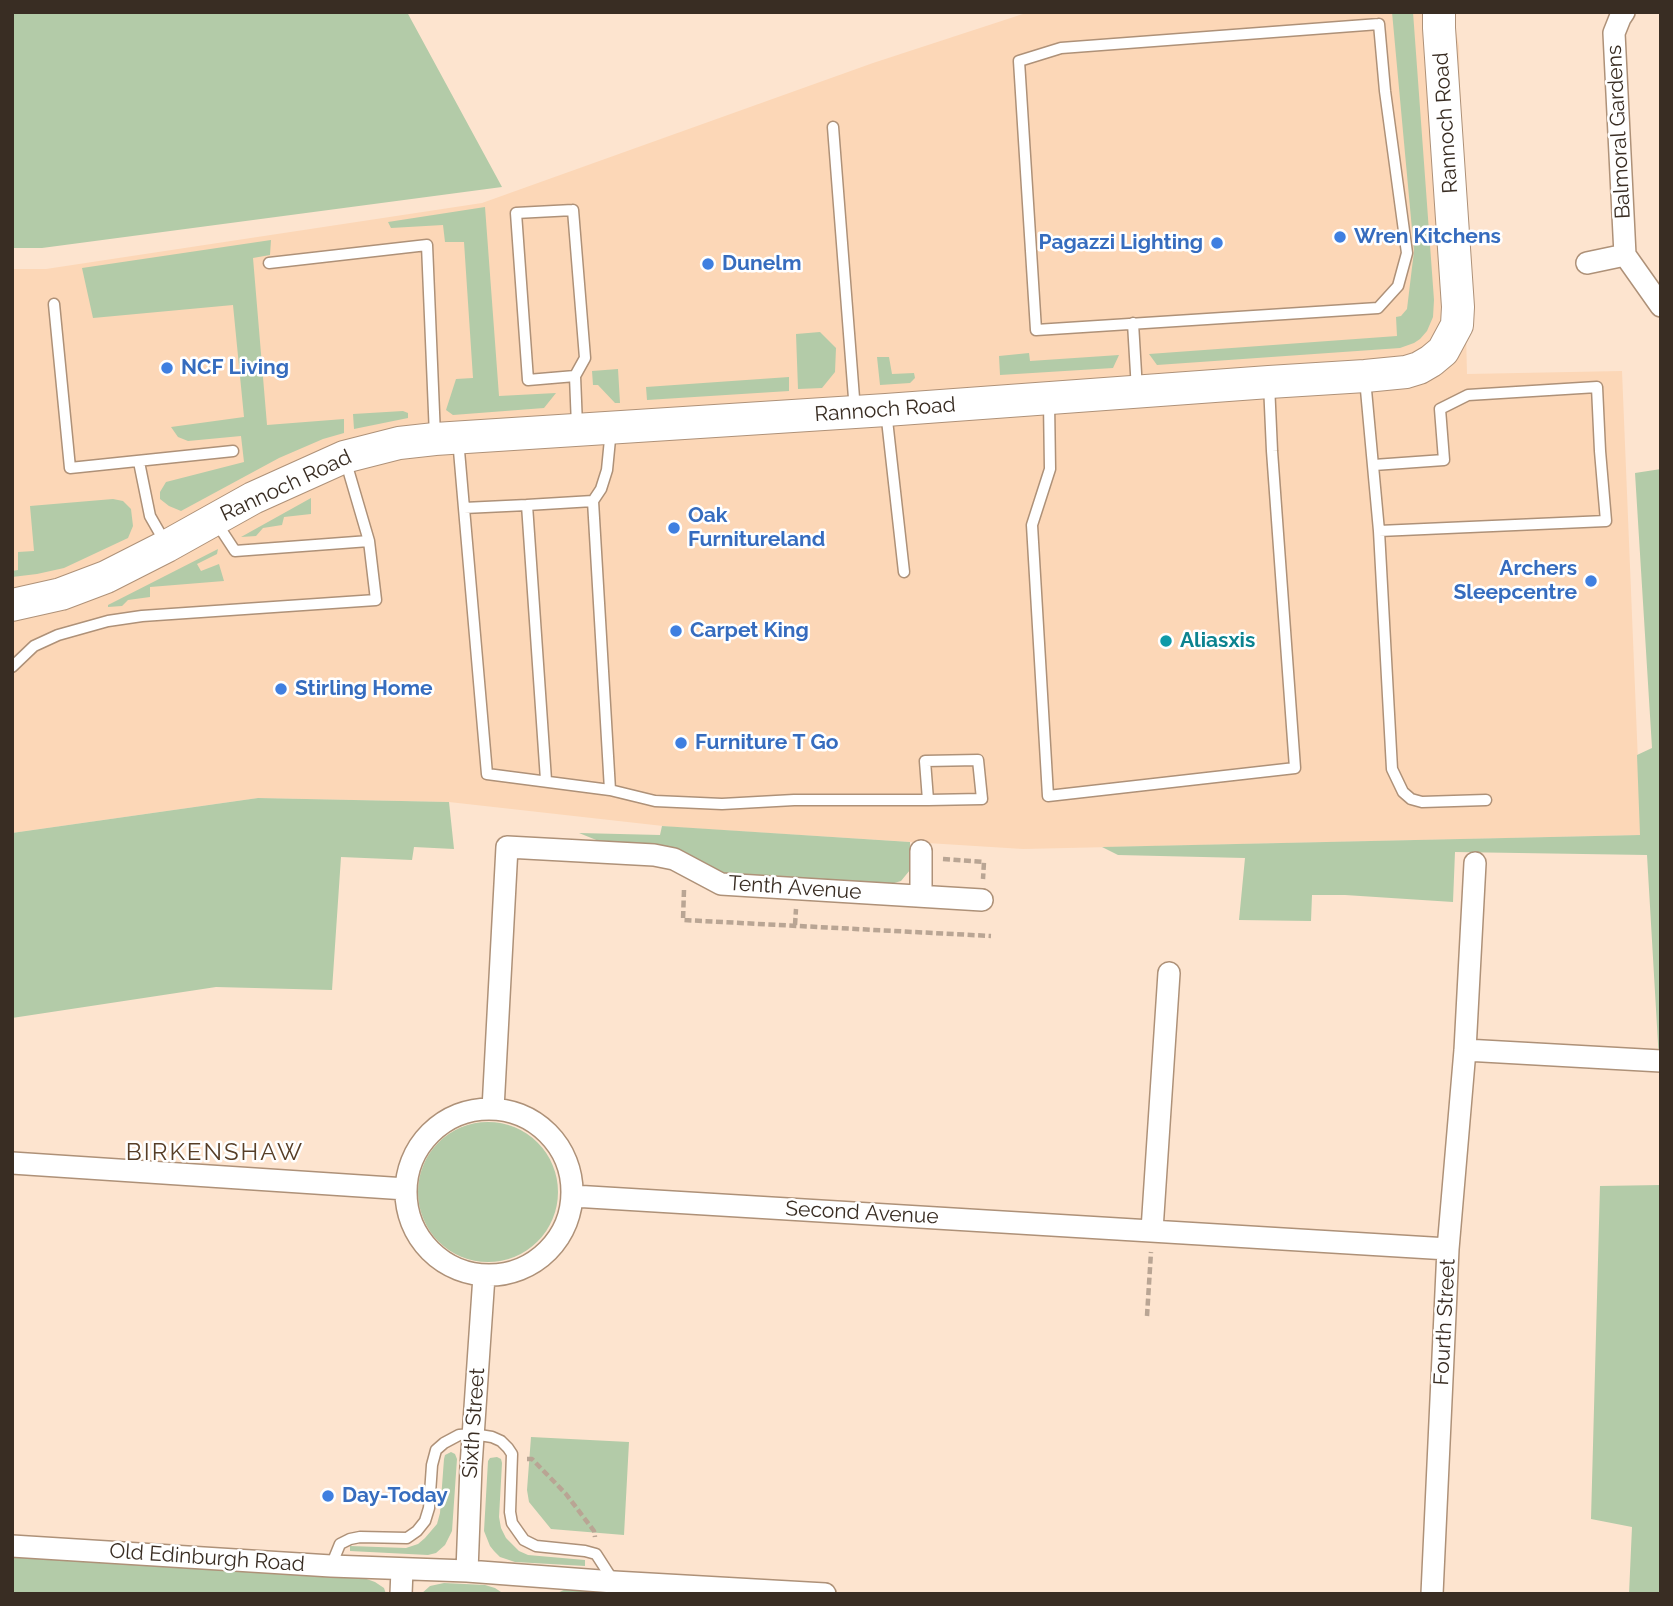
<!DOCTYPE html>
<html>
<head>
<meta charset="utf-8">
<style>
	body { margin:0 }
	#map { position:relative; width:1673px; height:1606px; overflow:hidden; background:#fde4cf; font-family:Raleway,sans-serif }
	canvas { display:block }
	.frame { position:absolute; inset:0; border:14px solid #392d23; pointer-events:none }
</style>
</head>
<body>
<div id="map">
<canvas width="1673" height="1606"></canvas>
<div class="frame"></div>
</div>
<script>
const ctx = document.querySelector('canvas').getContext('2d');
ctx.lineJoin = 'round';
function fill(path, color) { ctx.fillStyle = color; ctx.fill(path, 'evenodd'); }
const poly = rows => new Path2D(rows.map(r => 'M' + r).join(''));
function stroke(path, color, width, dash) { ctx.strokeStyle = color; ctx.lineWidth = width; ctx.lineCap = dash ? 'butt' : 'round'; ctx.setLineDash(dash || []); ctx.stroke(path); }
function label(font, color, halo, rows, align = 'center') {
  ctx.font = font + ' Raleway,sans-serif'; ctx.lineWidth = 5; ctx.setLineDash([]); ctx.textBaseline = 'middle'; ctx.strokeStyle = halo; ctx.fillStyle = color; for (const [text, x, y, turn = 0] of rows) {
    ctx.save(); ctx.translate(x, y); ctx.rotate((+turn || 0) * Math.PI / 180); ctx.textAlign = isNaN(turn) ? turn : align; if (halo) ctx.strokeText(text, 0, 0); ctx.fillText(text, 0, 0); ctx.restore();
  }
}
const built = poly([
	[1029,12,1452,12,1459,46,1467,374,1622,371,1641,835,1023,849,672,827,449,802,258,798,12,833,12,269,46,269,482,203,873,63]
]);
const green = poly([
	[12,12,407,12,502,187,42,248,12,248],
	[1392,12,1413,12,1434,300,1433,317,1427,331,1420,339,1414,343,1400,348,1157,365,1149,354,1397,336,1396,317,1401,316,1407,309,1414,251],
	[485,207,499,396,556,393,544,408,453,415,446,410,456,379,473,378,464,242,445,242,443,225,391,228,388,222],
	[271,240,270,255,253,258,267,425,344,419,344,433,323,439,279,458,181,511,169,506,160,499,160,492,166,482,244,462,241,436,188,441,178,437,171,427,244,417,233,305,93,318,82,268],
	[820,332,836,348,835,372,822,388,798,389,796,334],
	[1029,353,1030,361,1119,355,1113,368,1000,375,999,356],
	[877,357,889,357,892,374,914,373,915,378,910,383,880,385],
	[618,369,620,403,615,403,598,385,593,385,592,371],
	[789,377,789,391,647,400,646,387],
	[403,411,408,413,408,418,354,429,353,414],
	[1661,469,1661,1095,1647,855,1455,852,1453,902,1345,895,1312,895,1311,921,1239,920,1245,858,1118,855,1102,847,1640,835,1637,755,1652,748,1635,473],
	[311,498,311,514,284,517,282,525,263,528,256,536,241,537],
	[113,499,123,501,131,509,133,526,128,538,64,568,37,574,12,577,12,571,18,570,18,552,34,551,30,506],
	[218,549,217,554,197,564,201,571,219,564,224,581,150,587,150,597,128,600,122,606,108,607,108,605],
	[258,798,449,802,454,849,414,847,412,860,341,857,332,990,216,987,12,1018,12,833],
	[662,826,910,842,910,870,901,881,891,884,727,876,611,846,579,833,660,835],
	'418 1192a70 70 0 1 1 140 0a70 70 0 1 1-140 0Z',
	[1661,1185,1661,1594,1629,1594,1632,1527,1591,1519,1600,1186],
	[531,1437,629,1442,624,1535,551,1529,529,1502,527,1490],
	[451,1452,455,1454,457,1459,452,1531,445,1545,436,1553,428,1555,350,1551,350,1546,406,1548,418,1544,425,1538,437,1524,440,1513,444,1459,445,1455],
	[497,1457,501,1459,502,1463,499,1517,501,1528,506,1538,519,1551,528,1555,585,1560,585,1566,515,1562,500,1557,494,1551,490,1546,484,1531,488,1461,490,1458],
	[12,1556,361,1577,375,1582,384,1588,386,1594,12,1594],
	[444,1583,485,1585,495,1588,504,1594,421,1594,430,1586],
	[566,1589,636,1594,555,1594]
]);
const path = poly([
	[943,859,984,862,983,879],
	[684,890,683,920,991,936],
	[795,925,796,909],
	[1147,1316,1151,1252],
	[527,1459,532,1459,566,1494,594,1531,595,1537]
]);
const lane = poly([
	[1379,24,1385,91,1407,253,1398,286,1378,308,1036,330,1019,61,1061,48,1379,24],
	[833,127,855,411],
	[573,210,585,358,575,376,528,380,516,213,573,210],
	[269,263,427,245,435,436],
	[54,304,70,468,233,451],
	[1133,323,1137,390],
	[575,376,577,426],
	[1365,379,1379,531,1392,769,1403,792,1411,799,1422,802,1486,800],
	[1049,402,1050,469,1032,525,1048,796,1295,768,1272,451,1269,384],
	[886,411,904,572],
	[458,439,487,774,610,790,655,801,722,804,794,800,928,800,982,799,978,760,925,761,928,800],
	[139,462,150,516,166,544],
	[1374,465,1444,460,1440,409,1468,395,1597,387,1600,451,1606,521,1379,531],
	[527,505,593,501],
	[464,508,527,505,546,780],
	[216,522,235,551,369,541],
	[12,667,34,646,58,635,108,621,142,616,376,600,369,541,345,459],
	[610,790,593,501,601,489,607,470,611,429],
	[331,1566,340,1544,350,1539,360,1537,407,1538,417,1531,425,1521,429,1508,432,1465,436,1450,444,1443,459,1435,473,1434,492,1437,501,1441,508,1448,512,1454,510,1512,512,1523,524,1540,536,1546,585,1551,596,1554,614,1582]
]);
const street = poly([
	[1624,12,1620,18,1614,33,1625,255],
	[1587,263,1625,255,1661,306],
	[921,896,921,851],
	[1465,1050,1661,1061],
	[493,1109,507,847,654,855,674,859,721,884,982,900],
	'406 1192a83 83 0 1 1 166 0a83 83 0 1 1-166 0Z',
	[12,1163,406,1189],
	[573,1196,1448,1249],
	[1152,1230,1169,973],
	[12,1546,331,1566,467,1571,614,1582,825,1594],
	[467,1571,471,1466,484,1276],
	[401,1594,402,1570],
	[1432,1594,1448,1249,1465,1050,1475,863]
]);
const secondary = poly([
	[12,605,61,594,106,577,167,546,253,498,344,457,399,443,435,439,886,410,1269,382,1365,376,1406,372,1419,368,1431,361,1443,351,1457,325,1458,307,1439,28,1439,12]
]);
const markers = [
	[1340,237,7,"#3f7fe0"],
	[1217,243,7,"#3f7fe0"],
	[708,264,7,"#3f7fe0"],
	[167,368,7,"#3f7fe0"],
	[674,528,7,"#3f7fe0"],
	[1591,581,7,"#3f7fe0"],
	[676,631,7,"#3f7fe0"],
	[1166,641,7,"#0f9aa8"],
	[281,689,7,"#3f7fe0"],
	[681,743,7,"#3f7fe0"],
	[328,1496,7,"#3f7fe0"]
];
const streetNames = [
	["Rannoch Road",1446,123,-94],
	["Balmoral Gardens",1619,132,-93],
	["Rannoch Road",885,410,-4],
	["Rannoch Road",286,486,-25],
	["Tenth Avenue",795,888,4],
	["Second Avenue",862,1213,3],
	["Fourth Street",1445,1322,-87],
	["Sixth Street",474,1423,-86],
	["Old Edinburgh Road",207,1558,4]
];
const shopNames = [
	["Wren Kitchens",1354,237],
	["Pagazzi Lighting",1203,243,"right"],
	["Dunelm",722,264],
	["NCF Living",181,368],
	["Oak",688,516],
	["Furnitureland",688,540],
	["Archers",1577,569,"right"],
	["Sleepcentre",1577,593,"right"],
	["Carpet King",690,631],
	["Stirling Home",295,689],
	["Furniture T Go",695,743],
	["Day-Today",342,1496]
];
const cultureNames = [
	["Aliasxis",1180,641]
];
const quarterNames = [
	["BIRKENSHAW",215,1153]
];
fill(built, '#fcd7b7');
fill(green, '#b3cba8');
stroke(lane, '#ae9178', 13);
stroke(street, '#ae9178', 24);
stroke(secondary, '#ae9178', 34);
stroke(path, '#b9a594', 4.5, [7, 3.5]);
stroke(lane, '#fff', 10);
stroke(street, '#fff', 21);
stroke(secondary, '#fff', 32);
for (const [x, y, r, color] of markers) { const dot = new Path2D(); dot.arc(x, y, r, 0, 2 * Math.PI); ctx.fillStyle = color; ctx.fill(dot); stroke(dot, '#fff', 2.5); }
label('21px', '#392d23', '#fff', streetNames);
label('bold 21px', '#366cbe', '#fff', shopNames, 'left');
label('bold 21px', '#0d838f', '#fff', cultureNames, 'left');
ctx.letterSpacing = '2px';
label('24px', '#573e27', '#fff', quarterNames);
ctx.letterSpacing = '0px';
</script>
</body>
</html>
